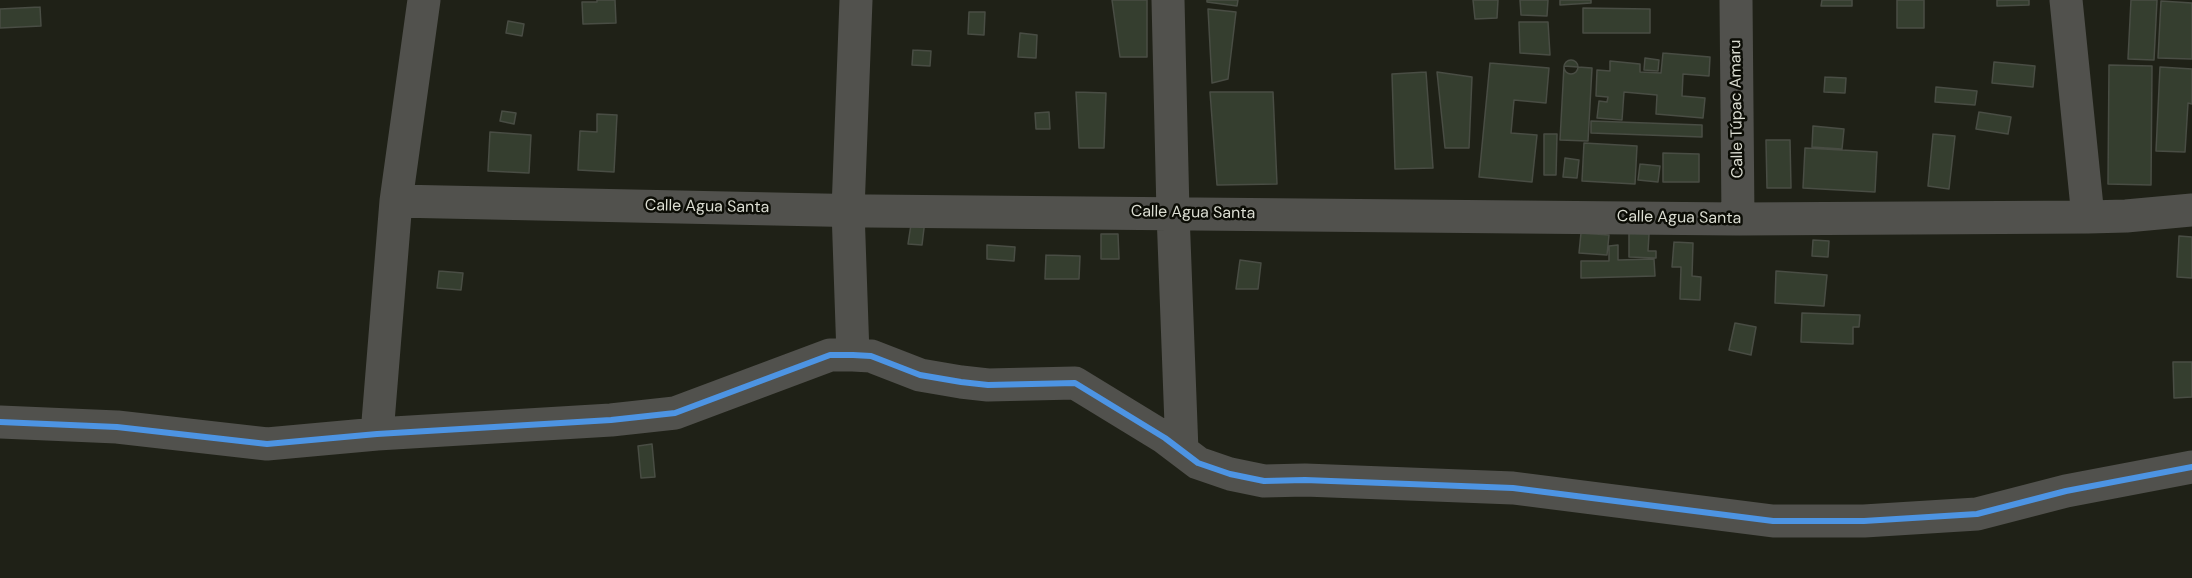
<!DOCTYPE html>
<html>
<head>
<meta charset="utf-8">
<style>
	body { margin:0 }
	canvas { display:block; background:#1f2117 }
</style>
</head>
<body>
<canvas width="2192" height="578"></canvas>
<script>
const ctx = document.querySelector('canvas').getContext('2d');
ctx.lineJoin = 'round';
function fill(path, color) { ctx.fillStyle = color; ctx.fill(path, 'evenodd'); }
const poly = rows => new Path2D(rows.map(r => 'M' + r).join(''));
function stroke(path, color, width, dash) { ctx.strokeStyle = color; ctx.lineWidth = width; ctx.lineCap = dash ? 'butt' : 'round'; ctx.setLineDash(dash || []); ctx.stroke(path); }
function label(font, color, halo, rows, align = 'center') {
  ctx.font = font + ' "DM Sans",sans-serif'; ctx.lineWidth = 5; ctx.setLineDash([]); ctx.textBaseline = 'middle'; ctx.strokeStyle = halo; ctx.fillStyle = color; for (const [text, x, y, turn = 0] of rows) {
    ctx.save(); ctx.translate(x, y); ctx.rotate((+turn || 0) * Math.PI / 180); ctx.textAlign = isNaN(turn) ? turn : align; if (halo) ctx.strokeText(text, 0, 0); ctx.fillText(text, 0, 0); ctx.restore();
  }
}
const building = poly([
	[597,0,615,0,616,23,583,24,582,2,597,2,597,0],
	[1112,0,1147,0,1147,57,1120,57,1112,0],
	[1207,0,1238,0,1237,6,1207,2,1207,0],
	[1473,0,1498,0,1497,18,1475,19,1473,0],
	[1520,0,1548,0,1547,16,1521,15,1520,0],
	[1560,0,1591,0,1591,3,1560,5,1560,0],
	[1822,0,1852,0,1852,6,1821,6,1822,0],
	[1897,0,1924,0,1924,28,1897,28,1897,0],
	[1997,0,2029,0,2029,5,1997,6,1997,0],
	[2131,0,2157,0,2154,60,2128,59,2131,0],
	[2161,1,2192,3,2192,59,2158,58,2161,1],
	[40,7,41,26,0,28,0,9,40,7],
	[1583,8,1650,9,1650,33,1583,33,1583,8],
	[1208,9,1236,12,1228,79,1212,83,1208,9],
	[969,12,985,12,984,35,968,34,969,12],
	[508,21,524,24,522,36,506,33,508,21],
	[1519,22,1548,22,1550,55,1520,53,1519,22],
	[1020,33,1037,35,1036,58,1018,57,1020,33],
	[913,50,931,51,930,66,912,65,913,50],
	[1663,53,1710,57,1709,76,1683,74,1682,96,1705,98,1703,118,1656,114,1657,95,1624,92,1622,120,1597,118,1599,101,1607,102,1608,97,1596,96,1597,70,1610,71,1610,61,1640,64,1640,72,1661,73,1663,53],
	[1645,58,1659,60,1658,71,1644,70,1645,58],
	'1564 67a7 7 0 1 1 14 0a7 7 0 1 1-14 0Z',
	[1994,62,2035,66,2033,87,1992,83,1994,62],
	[1490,63,1549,68,1546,103,1514,100,1511,133,1537,135,1532,182,1479,177,1490,63],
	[2109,65,2152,66,2151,185,2108,184,2109,65],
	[1564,66,1592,68,1588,141,1560,140,1564,66],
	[2160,67,2192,69,2192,104,2188,103,2185,152,2156,151,2160,67],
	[1426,72,1433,168,1395,169,1392,74,1426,72],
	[1437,72,1472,77,1469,148,1445,148,1437,72],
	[1825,77,1846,78,1845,93,1824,92,1825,77],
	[1936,87,1977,91,1975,105,1935,102,1936,87],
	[1076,92,1106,93,1104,148,1079,148,1076,92],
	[1210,92,1273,92,1277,184,1217,185,1210,92],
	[502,111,516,113,514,124,500,121,502,111],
	[1049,112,1050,129,1036,129,1035,113,1049,112],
	[1979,112,2011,117,2008,134,1976,129,1979,112],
	[597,114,617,115,614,172,578,170,580,131,597,132,597,114],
	[1591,121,1702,125,1702,137,1591,133,1591,121],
	[1813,126,1844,129,1842,149,1812,147,1813,126],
	[490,132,531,135,529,173,488,171,490,132],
	[1544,134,1557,134,1556,175,1544,175,1544,134],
	[1933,134,1955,136,1949,189,1928,186,1933,134],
	[1766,140,1790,140,1791,188,1767,188,1766,140],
	[1584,143,1637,146,1635,184,1582,181,1584,143],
	[1805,148,1877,152,1875,192,1803,188,1805,148],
	[1663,153,1699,154,1699,182,1663,182,1663,153],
	[1565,158,1579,160,1577,178,1563,177,1565,158],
	[1640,164,1660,166,1658,182,1638,180,1640,164],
	[912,218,925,220,922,245,908,244,912,218],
	[1581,233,1609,235,1607,255,1579,253,1581,233],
	[1629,233,1649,234,1648,251,1656,251,1656,258,1629,257,1629,233],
	[1101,234,1118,234,1119,259,1101,259,1101,234],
	[2179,236,2192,237,2192,278,2177,277,2179,236],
	[1813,240,1829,241,1828,257,1812,256,1813,240],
	[1674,242,1693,243,1692,276,1701,277,1700,300,1680,299,1681,267,1672,267,1674,242],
	[987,245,1015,247,1014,261,987,259,987,245],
	[1618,245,1618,260,1654,259,1655,276,1581,278,1581,261,1609,261,1609,246,1618,245],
	[1046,255,1080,256,1079,279,1045,279,1046,255],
	[1240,260,1261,263,1258,289,1236,289,1240,260],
	[439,271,463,273,461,290,437,288,439,271],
	[1776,271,1827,275,1824,306,1775,303,1776,271],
	[1802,313,1860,315,1859,327,1853,327,1853,344,1801,342,1802,313],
	[1735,323,1756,327,1751,355,1729,350,1735,323],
	[2173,362,2192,362,2192,397,2174,398,2173,362],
	[652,444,655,477,641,478,638,446,652,444]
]);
const minor = poly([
	[424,0,396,201,869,211,1738,219,2088,217,2126,216,2192,210],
	[1168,0,1173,213,1182,451],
	[1736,0,1738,219],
	[2066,0,2088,217],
	[853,355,848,210,856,0],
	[0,422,117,427,267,444,377,434,611,420,675,413,830,355,853,355,871,356,920,375,961,382,988,385,1075,383,1165,438,1198,463,1230,474,1264,481,1305,480,1513,488,1773,521,1864,521,1977,514,2066,491,2192,467],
	[377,434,396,201]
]);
const cycleway = poly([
	[0,422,117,427,267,444,377,434,611,420,675,413,830,355,853,355,871,356,920,375,961,382,988,385,1075,383,1165,438,1198,463,1230,474,1264,481,1305,480,1513,488,1773,521,1864,521,1977,514,2066,491,2192,467]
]);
const streetNames = [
	["Calle Túpac Amaru",1737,109,-91],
	["Calle Agua Santa",707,207,1],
	["Calle Agua Santa",1193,213,1],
	["Calle Agua Santa",1679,218,1]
];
fill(building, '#353e2f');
stroke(building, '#494d44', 1.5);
stroke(minor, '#51514d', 33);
stroke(cycleway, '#4d94e3', 6);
label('16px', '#dbddd2', '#0c0d06', streetNames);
</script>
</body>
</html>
